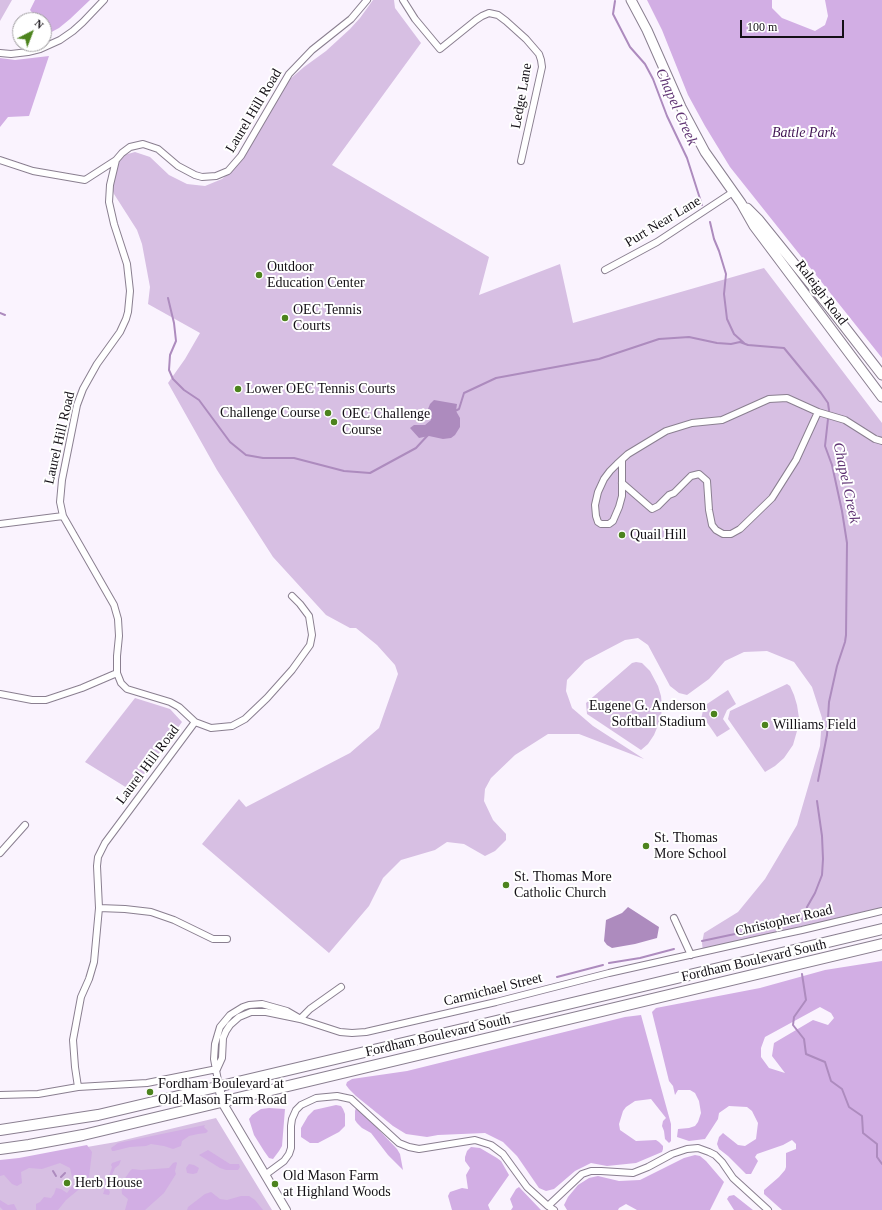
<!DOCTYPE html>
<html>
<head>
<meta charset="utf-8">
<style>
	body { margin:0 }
	#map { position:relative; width:882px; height:1210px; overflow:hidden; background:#faf3fe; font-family:"Times New Roman",serif }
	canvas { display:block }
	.north { position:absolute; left:12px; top:12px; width:40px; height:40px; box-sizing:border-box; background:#fff; border:1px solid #a19fa2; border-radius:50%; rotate:42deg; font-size:11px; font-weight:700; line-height:16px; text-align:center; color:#141016 }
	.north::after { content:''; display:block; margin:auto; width:14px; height:18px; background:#4c831d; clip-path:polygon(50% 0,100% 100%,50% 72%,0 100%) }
	.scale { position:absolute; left:740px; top:20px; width:104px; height:18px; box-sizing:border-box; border:2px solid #141016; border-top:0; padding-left:5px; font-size:12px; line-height:14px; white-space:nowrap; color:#141016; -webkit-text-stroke:3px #fff; paint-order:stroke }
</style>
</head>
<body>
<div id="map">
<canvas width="882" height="1210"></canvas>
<div class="north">N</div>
<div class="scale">100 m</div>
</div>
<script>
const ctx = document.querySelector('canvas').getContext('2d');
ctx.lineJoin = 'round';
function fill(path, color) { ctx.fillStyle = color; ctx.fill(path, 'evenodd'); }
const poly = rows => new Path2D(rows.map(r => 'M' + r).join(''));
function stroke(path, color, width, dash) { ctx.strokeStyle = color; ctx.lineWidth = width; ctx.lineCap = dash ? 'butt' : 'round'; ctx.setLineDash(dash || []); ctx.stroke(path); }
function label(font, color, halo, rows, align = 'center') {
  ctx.font = font + ' "Times New Roman",serif'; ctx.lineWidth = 4; ctx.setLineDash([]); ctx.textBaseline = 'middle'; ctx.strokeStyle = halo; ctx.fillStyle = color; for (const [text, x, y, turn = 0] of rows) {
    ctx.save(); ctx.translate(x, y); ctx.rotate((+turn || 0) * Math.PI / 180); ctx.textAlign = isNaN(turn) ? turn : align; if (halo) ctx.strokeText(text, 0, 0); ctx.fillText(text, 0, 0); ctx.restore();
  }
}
const green = poly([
	[0,0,12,0,0,21],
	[373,0,394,0,395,8,421,43,332,165,489,257,479,295,560,264,573,323,764,268,882,423,882,911,703,952,702,943,704,933,738,912,765,879,797,825,820,746,822,718,812,687,794,662,767,651,744,652,725,661,709,679,687,695,679,693,670,686,648,645,638,638,625,640,585,661,567,680,566,691,572,708,593,726,644,759,579,734,548,734,515,755,491,778,485,789,484,801,493,820,506,834,506,840,495,851,485,856,464,844,447,842,435,850,401,860,383,878,369,906,329,953,202,844,239,799,246,807,350,753,379,728,398,674,395,665,377,645,356,628,350,628,326,615,273,557,217,470,168,383,185,359,200,333,148,304,150,287,142,244,137,230,114,194,112,188,116,163,124,155,135,152,150,157,169,175,187,184,205,186,222,179,233,170,245,155,282,86,304,67,326,51,350,29,360,18],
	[636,662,642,663,650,671,658,686,661,696,662,706,661,718,654,735,648,744,641,750,587,714,586,703,632,663],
	[787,684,790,686,794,695,797,705,799,718,797,731,793,745,784,758,775,766,765,772,728,719,730,711],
	[728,690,736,704,727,710,723,719,730,729,717,737,706,721,700,724,704,706],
	[135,698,170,709,182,722,132,791,85,762],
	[216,1118,272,1210,0,1210,0,1162,116,1142]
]);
const forest = poly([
	[35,0,90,0,70,19,59,28,44,36,44,20,34,20,35,16,30,10],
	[647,0,772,0,772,8,782,18,815,31,825,25,828,16,825,0,882,0,882,358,730,167,705,126,688,95,662,30],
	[49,56,29,116,8,117,0,127,0,58,15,60],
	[882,961,882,1210,782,1210,764,1194,764,1190,779,1177,785,1170,786,1167,786,1153,796,1149,796,1144,792,1140,783,1145,757,1154,755,1157,758,1161,751,1174,746,1174,728,1156,719,1149,717,1144,719,1137,723,1133,738,1145,745,1146,756,1139,758,1123,752,1111,747,1107,729,1106,719,1113,718,1119,705,1139,689,1141,677,1137,678,1129,689,1128,695,1126,698,1122,701,1113,699,1101,695,1093,690,1090,678,1090,675,1095,673,1086,669,1081,652,1012,656,1008,760,988,825,970],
	[820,1007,831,1013,834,1018,828,1025,813,1020,774,1043,772,1056,785,1073,769,1068,761,1057,761,1048,765,1037],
	[641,1015,671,1124,671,1141,669,1143,665,1139,664,1131,662,1126,663,1121,666,1118,651,1099,635,1101,626,1107,623,1111,619,1124,620,1130,636,1141,656,1140,659,1142,663,1146,663,1149,662,1152,636,1163,607,1166,591,1163,575,1171,554,1189,546,1191,539,1188,517,1156,503,1142,485,1133,438,1135,427,1137,406,1134,393,1126,356,1096,349,1089,346,1085,347,1082,352,1079,407,1071,625,1017],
	[336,1105,341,1106,343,1109,345,1114,345,1126,339,1132,318,1143,310,1143,301,1137,301,1128,308,1116,314,1110],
	[269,1108,285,1109,282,1146,279,1151,273,1159,269,1158,264,1151,254,1135,249,1119,252,1115,261,1109],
	[356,1108,361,1111,397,1149,400,1154,403,1170,388,1155,371,1133,362,1128,357,1123,355,1120,355,1111],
	[205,1125,204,1127,208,1131,206,1133,198,1134,189,1136,182,1141,181,1146,173,1149,164,1146,151,1144,146,1146,130,1147,114,1151,112,1151,111,1148,118,1143],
	[87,1145,92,1152,89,1177,83,1186,66,1200,58,1210,36,1210,36,1204,40,1202,44,1197,51,1198,54,1194,56,1188,61,1189,67,1193,77,1180,72,1177,70,1168,60,1163,42,1169,29,1168,21,1172,22,1183,17,1186,12,1184,4,1175,0,1176,0,1160,19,1158],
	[471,1147,480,1148,497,1158,501,1161,509,1175,488,1205,490,1210,452,1210,448,1196,450,1192,462,1188,468,1189,466,1175,470,1168,465,1161,465,1157,467,1151],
	[208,1150,230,1164,239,1164,240,1167,238,1170,226,1170,220,1168,199,1155],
	[695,1155,700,1156,706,1161,724,1182,710,1210,637,1210,626,1204,619,1208,618,1210,567,1210,564,1205,568,1197,578,1185,589,1178,598,1176,619,1181,640,1180,684,1158],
	[121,1160,119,1165,115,1168,112,1175,116,1176,115,1180,111,1180,108,1189,110,1192,109,1195,103,1194,112,1167,111,1165,112,1163],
	[176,1162,177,1163,175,1171,176,1174,164,1193,145,1210,125,1210,128,1199,122,1194,121,1184,130,1171,132,1169,141,1170,169,1168,173,1163],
	[189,1164,194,1165,199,1168,197,1173,193,1174,187,1173,186,1168],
	[519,1187,541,1210,511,1210,513,1207,510,1199,516,1189],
	[211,1192,220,1199,227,1200,241,1196,249,1196,255,1200,263,1210,187,1210,188,1207,205,1194],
	[734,1195,753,1210,734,1210,727,1199,729,1196],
	[0,1200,8,1205,14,1204,17,1210,3,1210,0,1207]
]);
const water = poly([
	[434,400,457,404,456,411,460,418,460,427,455,435,451,438,443,439,429,436,419,438,410,428,414,425,425,425,431,420,428,409,430,404],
	[628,907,659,927,657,938,635,944,612,948,607,945,604,941,606,920,622,913]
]);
const stream = poly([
	[615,1,613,14,630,47,645,64,653,79,667,116,687,158,702,205],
	[710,222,714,239,719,251,726,274,724,294,727,319,734,334,744,343],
	[168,298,174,323,176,341,170,355,169,370,173,379,184,390,199,400,230,442,246,455,263,458,294,458,344,471,370,473,416,448,428,435],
	[0,313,5,315],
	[748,345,784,348,821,393,828,403,829,410,825,446,832,465,842,511,847,543,846,635,845,642,837,666,829,702,827,735,818,781],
	[455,411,459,409,464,393,496,378,599,359,659,339,689,337,717,343,731,344,740,342,748,345],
	[773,926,805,919,807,907,815,893,822,875,823,859,822,836,817,801],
	[702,941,763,928],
	[609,963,640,958,674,949],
	[802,974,806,1000,794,1017,793,1025,804,1039,806,1054,825,1062,831,1081,842,1089,849,1107,862,1116,863,1133,877,1144,877,1157,882,1164],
	[557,977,603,965],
	[53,1171,56,1176],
	[61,1177,65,1173]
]);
const minor = poly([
	[403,0,415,19,440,49,476,20,482,16,489,13,498,15,506,21,526,39,539,54,541,60,542,67,521,161],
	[0,53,11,54,28,52,40,49,60,40,73,31,83,22,104,0],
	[0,160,33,171,85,180,116,160],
	[605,270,657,242,733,192],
	[622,460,622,496,619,507,613,521,609,524,601,524,598,522,596,516,595,505,598,492,604,479,610,471,617,464,628,454,666,431,692,423,722,420,769,399,787,398,818,412,845,420,875,439,882,441],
	[622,483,652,509,658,506,669,495,674,493,691,476,699,474,707,481,709,510,712,525,716,530,723,534,731,534,740,529,772,498,796,460,818,412],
	[0,524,63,516],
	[292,596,300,604,309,616,312,635,310,645,292,670,267,698,245,719,232,726,211,728,195,722,179,707,170,702,127,689,121,683,117,673,117,656,119,636,118,619,114,605,63,516,60,502,62,480,77,405,83,389,97,364,120,332,126,319,128,312,130,291,127,264,114,224,109,202,110,185,116,160,122,153,130,147,143,144,158,149,178,166,195,175,202,177,216,176,228,171,241,156,289,74,312,50,351,19,367,0],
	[0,694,32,700,46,700,82,688,117,673],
	[0,853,25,825],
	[99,908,125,909,151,912,174,920,213,939,227,939],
	[674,918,691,955],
	[300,1019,310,1009,341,987],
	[217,1069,222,1058,223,1038,226,1031,230,1025,239,1017,251,1012,266,1012,300,1019,340,1032,352,1033,366,1032,496,1002,609,973,769,937,802,930,882,911],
	[219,1086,214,1059,215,1044,220,1027,230,1015,243,1007,249,1005,262,1004,287,1011,299,1018],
	[78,1087,75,1067,73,1040,81,997,89,979,94,962,99,908,97,866,98,857,105,843,195,722],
	[0,1095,38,1094,78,1087,147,1083,217,1069],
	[265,1175,284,1161,289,1154,291,1148,291,1126,292,1119,296,1110,301,1105,316,1098,337,1096,351,1099,399,1143,409,1147,419,1149,475,1140,491,1145,503,1154,527,1187,548,1206],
	[554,1210,548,1206,582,1174,591,1171,601,1171,633,1173,648,1167,672,1154,687,1149,698,1148,709,1152,715,1155,722,1162,733,1178,768,1210]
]);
const tertiary = poly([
	[219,1086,222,1102,286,1210]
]);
const secondary = poly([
	[631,0,647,30,681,107,705,152,741,203,754,226,882,397],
	[747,208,759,220,830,308,882,375]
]);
const trunk = poly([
	[0,1130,98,1115,547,1009,882,929],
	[0,1149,29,1145,83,1135,882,944]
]);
const markers = [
	[259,275,4,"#4c831d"],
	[285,318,4,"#4c831d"],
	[238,389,4,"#4c831d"],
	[328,413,4,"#4c831d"],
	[334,422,4,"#4c831d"],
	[622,535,4,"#4c831d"],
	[714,714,4,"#4c831d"],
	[765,725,4,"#4c831d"],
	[646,846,4,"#4c831d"],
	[506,885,4,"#4c831d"],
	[150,1092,4,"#4c831d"],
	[67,1183,4,"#4c831d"],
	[275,1184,4,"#4c831d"]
];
const streetNames = [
	["Ledge Lane",522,96,-80],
	["Laurel Hill Road",254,111,-59],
	["Purt Near Lane",663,222,-31],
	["Raleigh Road",821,293,53],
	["Laurel Hill Road",60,438,-77],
	["Laurel Hill Road",148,765,-53],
	["Christopher Road",784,921,-13],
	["Fordham Boulevard South",754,961,-13],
	["Carmichael Street",493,990,-14],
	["Fordham Boulevard South",438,1036,-13]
];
const parkNames = [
	["Battle Park",804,133]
];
const poiNames = [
	["Outdoor",267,267],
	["Education Center",267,283],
	["OEC Tennis",293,310],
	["Courts",293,326],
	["Lower OEC Tennis Courts",246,389],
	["Challenge Course",320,413,"right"],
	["OEC Challenge",342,414],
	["Course",342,430],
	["Quail Hill",630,535],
	["Eugene G. Anderson",706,706,"right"],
	["Softball Stadium",706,722,"right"],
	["Williams Field",773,725],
	["St. Thomas",654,838],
	["More School",654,854],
	["St. Thomas More",514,877],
	["Catholic Church",514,893],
	["Fordham Boulevard at",158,1084],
	["Old Mason Farm Road",158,1100],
	["Old Mason Farm",283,1176],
	["at Highland Woods",283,1192],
	["Herb House",75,1183]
];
const waterNames = [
	["Chapel Creek",676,107,66],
	["Chapel Creek",846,483,78]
];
fill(green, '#d7bfe3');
fill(forest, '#d2aee4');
fill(water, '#ad8bbe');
stroke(stream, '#ad8bbe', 2);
stroke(minor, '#8a7f90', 8);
stroke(tertiary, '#8a7f90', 10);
stroke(secondary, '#8a7f90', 11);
stroke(trunk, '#8a7f90', 12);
stroke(minor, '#fff', 6);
stroke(tertiary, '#fff', 8);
stroke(secondary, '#fff', 9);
stroke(trunk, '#fff', 10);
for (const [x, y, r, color] of markers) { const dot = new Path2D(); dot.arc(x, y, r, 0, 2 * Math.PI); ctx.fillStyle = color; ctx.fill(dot); stroke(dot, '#fff', 1.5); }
label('14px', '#141016', '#fff', streetNames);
label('italic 14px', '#411554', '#fff', parkNames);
label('14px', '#141016', '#fff', poiNames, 'left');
label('italic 15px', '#5f3373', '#fff', waterNames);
</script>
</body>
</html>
